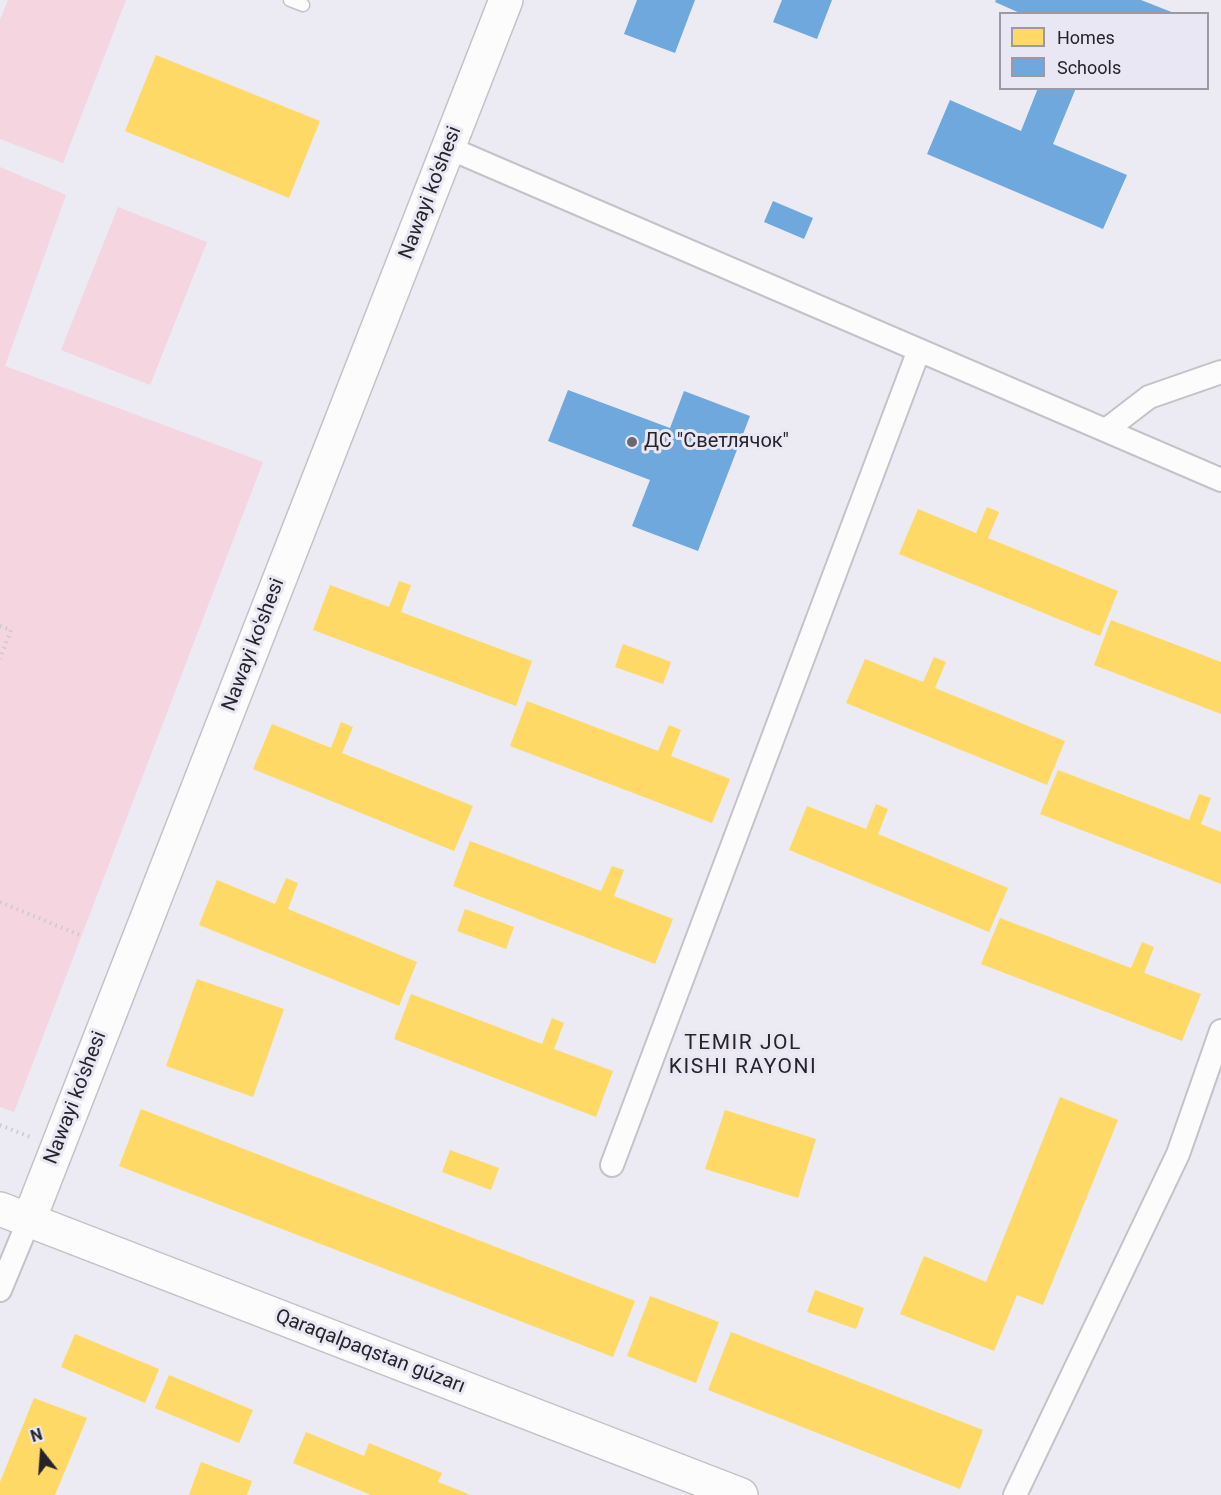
<!DOCTYPE html>
<html>
<head>
<meta charset="utf-8">
<style>
	body { margin:0 }
	#map { position:relative; width:1221px; height:1495px; overflow:hidden; background:#eceaf2; font-family:Roboto,sans-serif }
	canvas { display:block }
	.legend { position:absolute; left:999px; top:12px; width:210px; height:78px; box-sizing:border-box; background:#eae7f5; border:2px solid #9c99a4; margin:0; padding:8px 10px; list-style:none; font-size:18px; color:#26242a }
	.legend li { display:flex; align-items:center; gap:12px; height:30px }
	.legend b { width:30px; border:2px solid #9c99a4 }
	.north { position:absolute; left:12px; top:1423px; width:60px; height:60px; -webkit-text-stroke:4px #eae7f5; paint-order:stroke; rotate:343deg; font-size:16px; font-weight:700; line-height:24px; text-align:center; color:#26242a }
	.north::after { content:''; display:block; margin:auto; width:21px; height:27px; background:#26242a; clip-path:polygon(50% 0,100% 100%,50% 72%,0 100%) }
</style>
</head>
<body>
<div id="map">
<canvas width="1221" height="1495"></canvas>
<ul class="legend">
<li><b style="height:16px;background:#ffd966"></b>Homes</li>
<li><b style="height:16px;background:#6fa8dc"></b>Schools</li>
</ul>
<div class="north">N</div>
</div>
<script>
const ctx = document.querySelector('canvas').getContext('2d');
ctx.lineJoin = 'round';
function fill(path, color) { ctx.fillStyle = color; ctx.fill(path, 'evenodd'); }
const poly = rows => new Path2D(rows.map(r => 'M' + r).join(''));
function stroke(path, color, width, dash) { ctx.strokeStyle = color; ctx.lineWidth = width; ctx.lineCap = dash ? 'butt' : 'round'; ctx.setLineDash(dash || []); ctx.stroke(path); }
function label(font, color, halo, rows, align = 'center') {
  ctx.font = font + ' Roboto,sans-serif'; ctx.lineWidth = 6; ctx.setLineDash([]); ctx.textBaseline = 'middle'; ctx.strokeStyle = halo; ctx.fillStyle = color; for (const [text, x, y, turn = 0] of rows) {
    ctx.save(); ctx.translate(x, y); ctx.rotate((+turn || 0) * Math.PI / 180); ctx.textAlign = isNaN(turn) ? turn : align; if (halo) ctx.strokeText(text, 0, 0); ctx.fillText(text, 0, 0); ctx.restore();
  }
}
const green = poly([
	[8,0,126,0,63,163,0,139,0,20],
	[0,167,66,195,5,366,263,462,14,1112,0,1107],
	[118,207,207,242,150,385,61,350]
]);
const homes = poly([
	[156,55,320,121,289,198,125,131],
	[987,507,999,512,988,538,1118,591,1100,636,899,554,918,509,976,533],
	[399,581,411,585,401,612,532,661,516,706,313,630,330,585,389,607],
	[1111,620,1221,662,1221,714,1094,665],
	[623,644,671,662,663,684,615,667],
	[934,657,946,662,935,688,1065,741,1047,785,846,703,865,659,923,682],
	[527,701,658,751,669,725,681,730,671,756,730,779,712,823,510,746],
	[341,722,353,727,342,753,473,806,454,851,253,769,272,724,331,748],
	[1058,770,1189,820,1199,794,1211,798,1201,824,1221,832,1221,884,1040,814],
	[876,804,888,809,878,834,1008,888,989,932,789,850,807,806,866,829],
	[470,841,601,891,612,866,624,870,614,896,673,919,655,964,453,886],
	[286,878,298,883,288,909,417,962,399,1006,199,925,217,880,275,904],
	[465,909,514,927,506,949,457,931],
	[1000,918,1131,968,1142,942,1154,947,1144,973,1201,994,1182,1041,981,964],
	[197,979,284,1009,253,1097,166,1066],
	[411,994,542,1044,552,1018,564,1023,554,1049,613,1071,596,1117,394,1039],
	[1060,1097,1118,1120,1043,1305,1017,1295,994,1351,900,1314,924,1256,986,1282],
	[141,1109,635,1301,613,1357,119,1166],
	[725,1110,816,1139,798,1198,705,1169],
	[450,1150,499,1168,491,1190,442,1172],
	[815,1290,864,1308,856,1329,807,1312],
	[650,1296,719,1322,696,1383,627,1356],
	[731,1332,983,1430,960,1489,708,1390],
	[75,1334,159,1369,145,1403,61,1367],
	[169,1375,253,1410,239,1443,155,1408],
	[34,1398,87,1418,55,1495,0,1495,0,1482],
	[306,1432,364,1456,369,1443,442,1473,438,1482,471,1495,371,1495,293,1463],
	[201,1462,252,1481,247,1495,189,1495]
]);
const schools = poly([
	[637,0,695,0,675,53,624,34],
	[782,0,832,0,817,39,773,22],
	[996,0,1141,0,1174,13,1022,14,995,2],
	[1038,88,1076,88,1053,144,1127,175,1103,229,927,154,950,100,1021,131],
	[773,201,813,218,804,239,764,222],
	[568,390,670,428,684,391,750,416,698,551,632,526,650,480,548,441]
]);
const path = poly([
	[0,626,11,630,0,659],
	[0,902,82,936],
	[0,1125,30,1137]
]);
const lane = poly([
	[290,0,303,5]
]);
const street = poly([
	[449,148,1221,480],
	[1106,430,1149,397,1221,372],
	[612,1165,919,350],
	[0,1290,29,1220],
	[1015,1495,1178,1154,1221,1031]
]);
const secondary = poly([
	[0,1209,741,1495],
	[29,1220,506,0]
]);
const markers = [
	[632,442,6,"#6b6970"]
];
const streetNames = [
	["Nawayi ko'shesi",431,193,-69],
	["Nawayi ko'shesi",254,645,-69],
	["Nawayi ko'shesi",76,1098,-69],
	["Qaraqalpaqstan gúzarı",370,1352,21]
];
const poiNames = [
	["ДС \"Светлячок\"",644,442]
];
const neighbourhoodNames = [
	["TEMIR JOL",743,1044],
	["KISHI RAYONI",743,1068]
];
fill(green, '#f4d5e0');
fill(homes, '#ffd966');
fill(schools, '#6fa8dc');
stroke(lane, '#c3c2c8', 15);
stroke(street, '#c3c2c8', 26);
stroke(secondary, '#c3c2c8', 36);
stroke(path, '#cbcace', 4, [1.5, 4.5]);
stroke(lane, '#fcfcfd', 12);
stroke(street, '#fcfcfd', 22);
stroke(secondary, '#fcfcfd', 33);
for (const [x, y, r, color] of markers) { const dot = new Path2D(); dot.arc(x, y, r, 0, 2 * Math.PI); ctx.fillStyle = color; ctx.fill(dot); stroke(dot, '#eae7f5', 2); }
label('20px', '#26242a', '#eae7f5', streetNames);
label('20px', '#26242a', '#eae7f5', poiNames, 'left');
ctx.letterSpacing = '1.5px';
label('21px', '#26242a', '#eae7f5', neighbourhoodNames);
ctx.letterSpacing = '0px';
</script>
</body>
</html>
